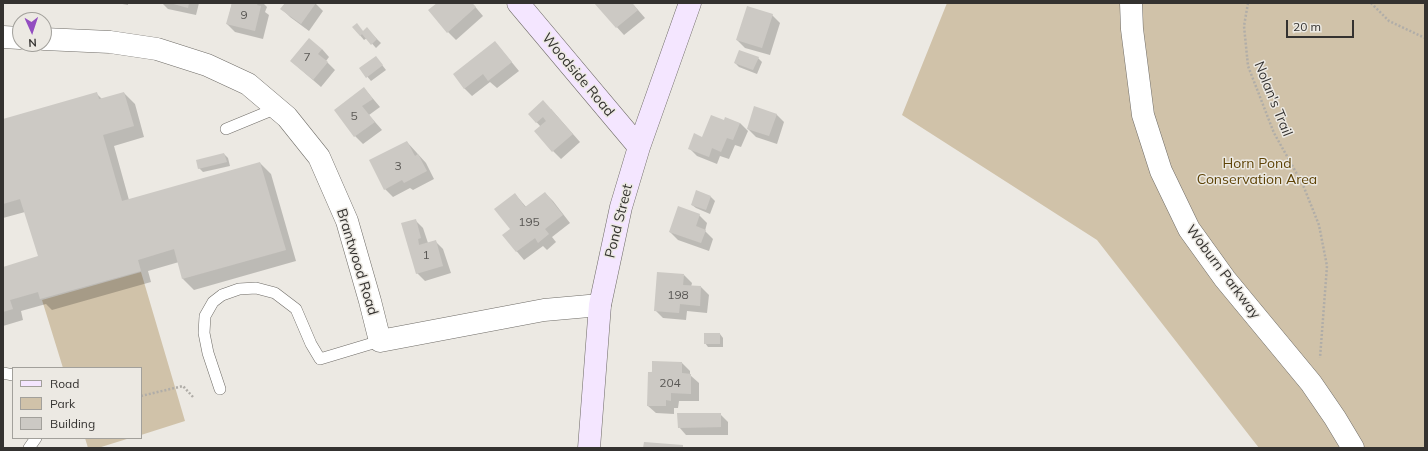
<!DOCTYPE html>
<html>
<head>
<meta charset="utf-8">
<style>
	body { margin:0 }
	#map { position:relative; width:1428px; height:451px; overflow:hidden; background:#ece9e3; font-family:Mulish,sans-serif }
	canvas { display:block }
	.frame { position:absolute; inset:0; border:4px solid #343230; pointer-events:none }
	.legend { position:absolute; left:12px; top:367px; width:130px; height:72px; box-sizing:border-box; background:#ece9e3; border:1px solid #a2a09b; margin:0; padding:5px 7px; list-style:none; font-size:12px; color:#343230 }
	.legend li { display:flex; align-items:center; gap:8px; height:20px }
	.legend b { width:20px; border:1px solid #a2a09b }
	.north { position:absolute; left:12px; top:12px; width:40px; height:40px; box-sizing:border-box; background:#ece9e3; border:1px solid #a2a09b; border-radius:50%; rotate:177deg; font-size:11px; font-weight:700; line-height:16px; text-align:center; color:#343230 }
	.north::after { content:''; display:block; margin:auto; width:14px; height:18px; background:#934dc1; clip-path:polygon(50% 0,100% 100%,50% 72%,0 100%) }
	.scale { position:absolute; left:1286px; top:20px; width:68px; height:18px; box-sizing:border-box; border:2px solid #343230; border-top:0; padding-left:5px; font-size:12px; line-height:14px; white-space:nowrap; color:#343230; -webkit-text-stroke:3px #ece9e3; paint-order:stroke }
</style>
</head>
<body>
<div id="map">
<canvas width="1428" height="451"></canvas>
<div class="frame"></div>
<ul class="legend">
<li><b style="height:5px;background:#f4e6ff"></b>Road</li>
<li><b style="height:11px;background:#d0c2a9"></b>Park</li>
<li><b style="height:11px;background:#ccc9c4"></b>Building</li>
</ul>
<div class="north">N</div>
<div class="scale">20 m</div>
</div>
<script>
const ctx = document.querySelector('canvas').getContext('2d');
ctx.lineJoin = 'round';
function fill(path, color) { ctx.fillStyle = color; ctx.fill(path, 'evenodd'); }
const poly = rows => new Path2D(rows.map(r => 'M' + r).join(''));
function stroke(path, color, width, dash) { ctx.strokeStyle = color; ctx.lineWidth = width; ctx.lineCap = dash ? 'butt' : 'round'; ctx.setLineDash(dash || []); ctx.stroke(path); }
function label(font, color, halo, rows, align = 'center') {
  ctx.font = font + ' Mulish,sans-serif'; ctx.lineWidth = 3; ctx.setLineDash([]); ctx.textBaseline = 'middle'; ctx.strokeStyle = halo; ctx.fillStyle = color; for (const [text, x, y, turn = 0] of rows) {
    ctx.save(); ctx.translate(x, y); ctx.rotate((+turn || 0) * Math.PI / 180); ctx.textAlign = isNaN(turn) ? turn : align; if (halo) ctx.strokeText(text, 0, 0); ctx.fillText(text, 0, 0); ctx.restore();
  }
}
const green = poly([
	[947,3,1425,3,1425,448,1259,448,1097,240,902,115],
	[141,272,185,421,141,435,141,368,63,368,42,300],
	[85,438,130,438,98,448,88,448]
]);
const shadow = poly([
	[117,3,128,3,128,5],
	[162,3,199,3,196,15,168,9],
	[232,3,263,3,267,7,265,12,269,15,263,39,235,32,227,24],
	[286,3,315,3,323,11,309,31,290,17,282,9],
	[438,3,472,3,483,16,456,40,448,32],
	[595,3,632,3,645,18,624,35],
	[772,15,780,23,770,55,745,48,737,40],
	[353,27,364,32,371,33,381,43,376,48,367,38,364,40],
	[495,42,519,71,497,88,490,82,472,96,464,88],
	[322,49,329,57,326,61,335,70,321,87,291,61],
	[758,58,762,62,757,74,739,67,735,63],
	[379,61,386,70,371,81,360,68],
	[364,88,380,107,369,115,382,130,363,144,355,136,335,110],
	[124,93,135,104,144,137,114,146,129,200,260,163,271,174,296,261,194,290,183,279,179,262,148,271,151,282,52,310,46,304,21,311,23,320,3,326,3,268,39,257,25,212,3,218,3,121,97,94,102,99],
	[551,109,580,142,561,159,553,151,541,127,529,114],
	[776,114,784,122,777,144,756,137,748,129],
	[724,122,740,123,748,131,741,147,735,145,729,159,720,156,717,164,697,156,689,148],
	[407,142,426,163,434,179,413,190,410,188,393,197,385,189],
	[224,154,228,158,230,166,203,172,199,168],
	[697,192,711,197,715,201,710,214,696,208,692,205],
	[545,193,553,201,570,223,552,237,556,242,547,250,543,246,524,260,503,235,511,229,515,194,527,208],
	[699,215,707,223,705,231,713,239,709,251,678,240,670,232],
	[415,220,423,228,428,243,435,241,443,249,451,273,425,281,417,273],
	[684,275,692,283,691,287,701,287,709,295,707,313,687,311,686,320,663,318,655,310],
	[720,334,723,338,723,347,708,347,705,343],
	[653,362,682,363,690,371,690,375,699,383,699,401,679,401,678,408,674,408,674,414,656,413,648,406],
	[720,414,728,422,728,435,686,435,679,427]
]);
const building = poly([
	[170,3,189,3,188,8],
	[232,3,258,3,257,5,261,6,255,31,226,24],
	[285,3,316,3,301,24,280,9],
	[437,3,472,3,476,7,447,33,428,10],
	[594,3,632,3,638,10,616,28],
	[747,6,773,14,762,48,736,40],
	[357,23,363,31,367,27,377,39,371,45,362,34,360,36,352,27],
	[309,38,322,49,318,54,328,62,313,80,290,61],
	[495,41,512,62,488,81,483,74,464,89,453,74],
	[739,50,759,57,753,70,734,63],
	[376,56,383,65,366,78,359,68],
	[364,87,373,99,362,106,375,122,354,137,334,110],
	[97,92,99,99,124,92,134,126,103,135,122,201,260,162,286,250,182,279,174,249,138,260,141,271,40,299,38,292,10,300,13,309,3,312,3,267,38,256,20,199,3,204,3,119],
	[543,100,573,134,552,152,534,131,546,121,543,117,536,123,528,114],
	[754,106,777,114,769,136,747,129],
	[711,115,724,120,725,117,740,123,733,140,727,138,721,152,712,148,709,157,688,149,694,133,702,137],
	[407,141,415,156,418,154,427,171,404,183,402,180,384,190,369,160],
	[224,153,227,162,198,169,196,160],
	[696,190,711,196,706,210,691,205],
	[545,192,563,215,545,229,549,234,538,243,535,238,516,252,502,235,510,229,494,209,515,193,525,207],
	[678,206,700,214,696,226,706,230,701,243,669,232],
	[416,219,421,238,418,239,419,245,436,240,443,266,416,274,401,223],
	[657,272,684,274,683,285,701,286,700,306,680,304,679,313,654,311],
	[704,333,720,333,720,344,704,344],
	[652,361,682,362,682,373,691,374,691,394,671,393,671,401,666,400,666,406,647,406,648,372,652,372],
	[677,413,721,413,721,427,678,428],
	[644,442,683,445,683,448,643,448]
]);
const path = poly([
	[1248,3,1244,26,1248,66,1274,133,1303,185,1319,225,1327,266,1320,358],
	[1371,3,1389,21,1425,38],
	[141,396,183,386,193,397]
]);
const lane = poly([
	[226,129,277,108],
	[3,373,13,375],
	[220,389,208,353,204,333,205,316,213,302,222,295,239,289,256,288,275,293,296,309,311,344,320,359,380,341],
	[29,448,36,438]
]);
const street = poly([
	[1131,3,1132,29,1143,115,1161,171,1189,229,1225,279,1311,383,1335,418,1353,448],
	[3,37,20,38],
	[44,39,110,42,157,49,207,65,248,84,287,117,319,157,347,221,370,301,380,341,544,310,600,305]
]);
const secondary = poly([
	[518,3,639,147],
	[589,448,600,305,621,207,639,147,690,3]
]);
const numberNames = [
	["9",244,15],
	["7",307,57],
	["5",354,116],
	["3",398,166],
	["195",529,222],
	["1",426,255],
	["198",678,295],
	["204",670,383]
];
const streetNames = [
	["Woodside Road",578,75,50],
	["Nolan's Trail",1273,99,68],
	["Pond Street",619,221,-76],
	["Brantwood Road",357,262,73],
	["Woburn Parkway",1223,272,53]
];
const parkNames = [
	["Horn Pond",1257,164],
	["Conservation Area",1257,180]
];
fill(green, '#d0c2a9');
fill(shadow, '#0003');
fill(building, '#ccc9c4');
stroke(lane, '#6f6c67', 12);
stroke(street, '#6f6c67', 23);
stroke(secondary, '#6f6c67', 23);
stroke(path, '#b0ada8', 2.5, [2, 2]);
stroke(lane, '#fff', 11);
stroke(street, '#fff', 22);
stroke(secondary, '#f4e6ff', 22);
label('12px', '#5a5855', null, numberNames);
label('14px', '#343230', '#ece9e3', streetNames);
label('14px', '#5e4306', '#ece9e3', parkNames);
</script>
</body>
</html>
